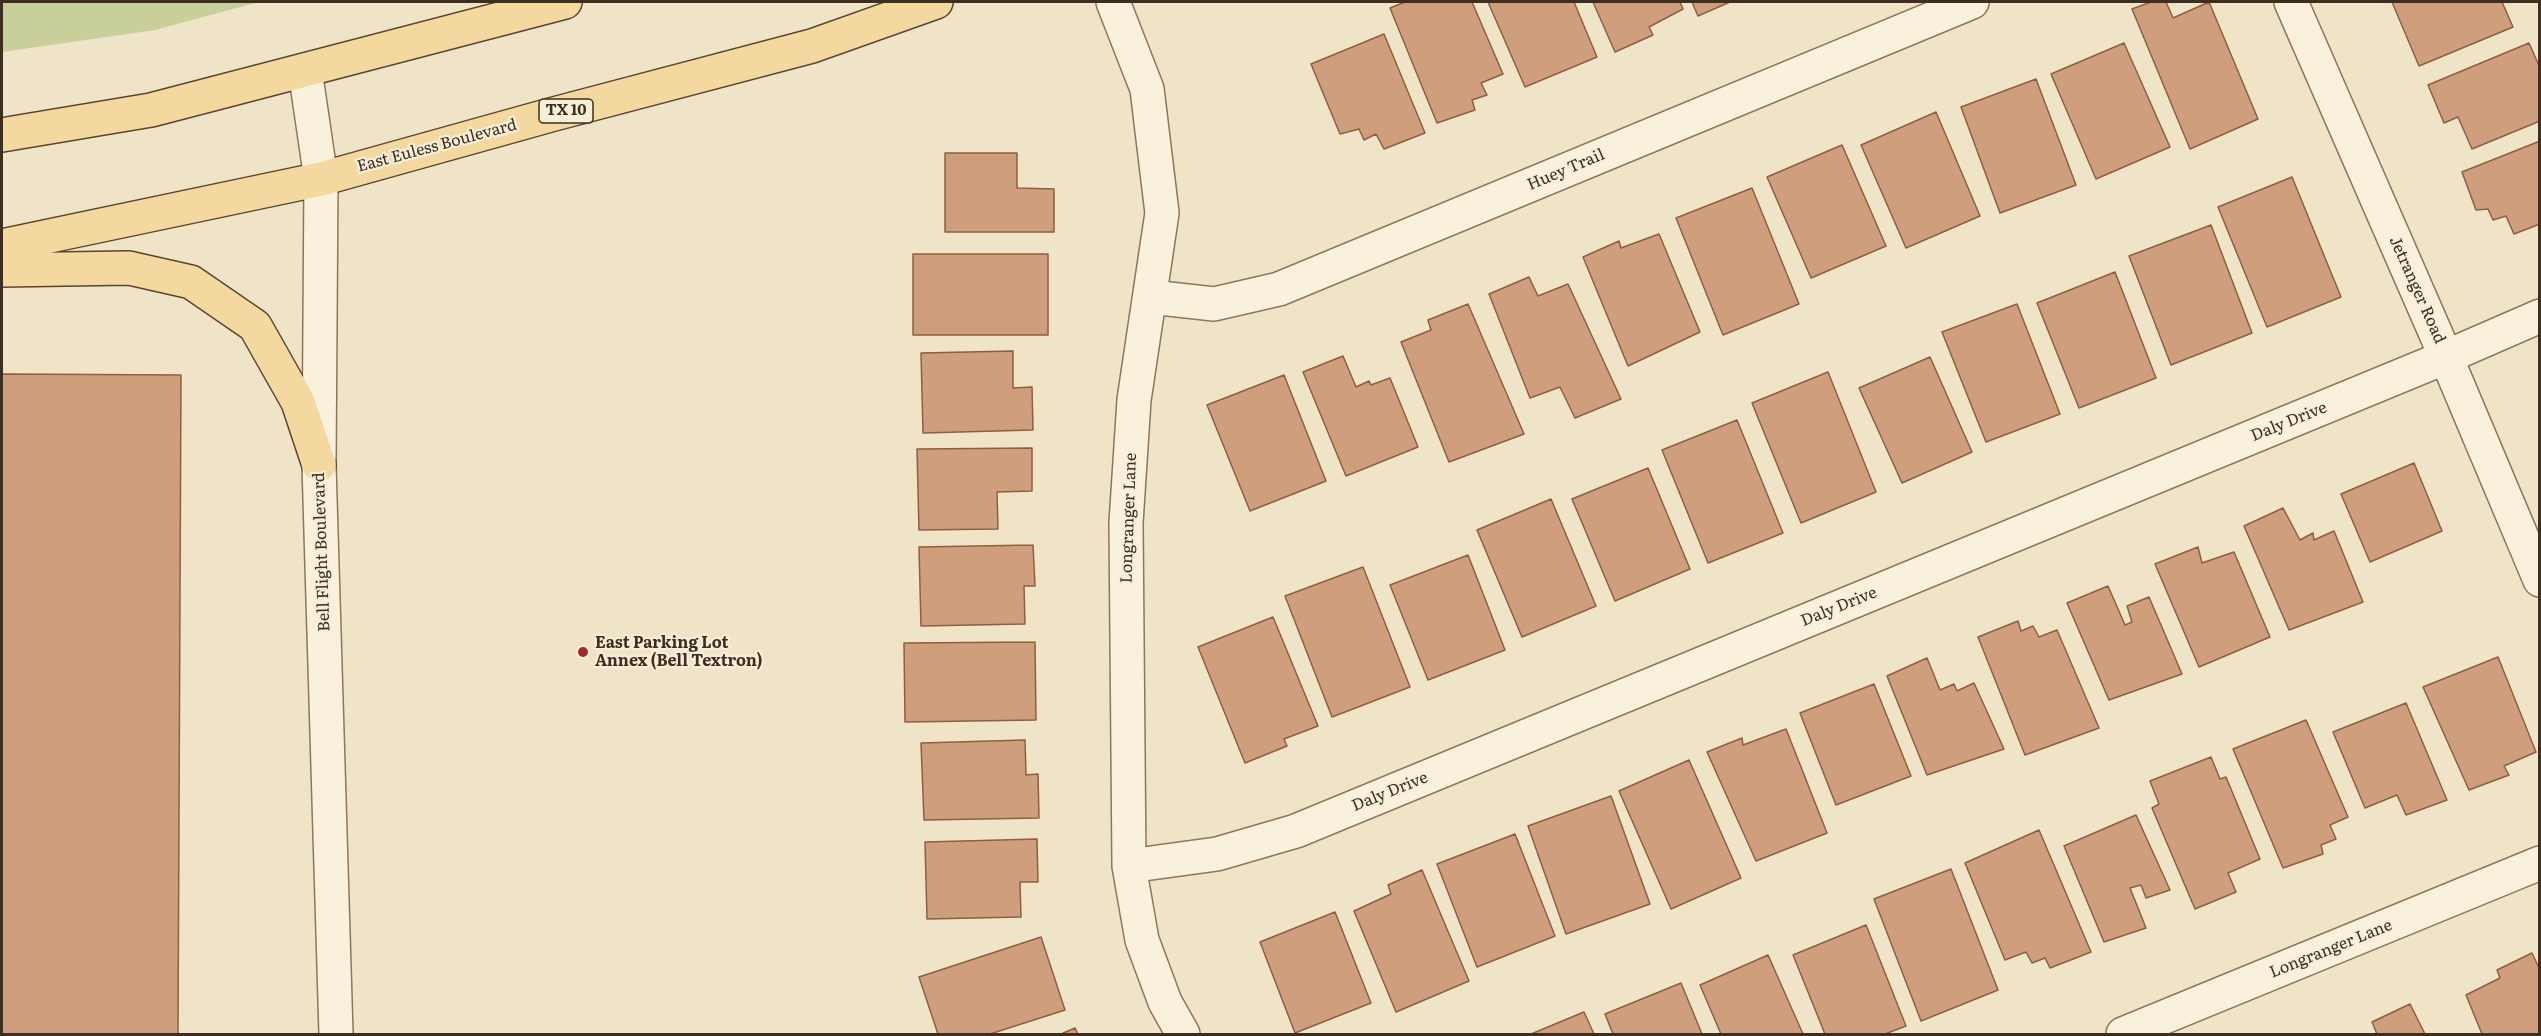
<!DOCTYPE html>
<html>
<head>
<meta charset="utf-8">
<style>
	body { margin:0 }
	#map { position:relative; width:2541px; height:1036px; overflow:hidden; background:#f0e4c8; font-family:Literata,serif }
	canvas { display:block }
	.frame { position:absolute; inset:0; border:3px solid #3d2e20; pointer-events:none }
</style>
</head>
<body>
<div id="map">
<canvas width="2541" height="1036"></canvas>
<div class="frame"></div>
</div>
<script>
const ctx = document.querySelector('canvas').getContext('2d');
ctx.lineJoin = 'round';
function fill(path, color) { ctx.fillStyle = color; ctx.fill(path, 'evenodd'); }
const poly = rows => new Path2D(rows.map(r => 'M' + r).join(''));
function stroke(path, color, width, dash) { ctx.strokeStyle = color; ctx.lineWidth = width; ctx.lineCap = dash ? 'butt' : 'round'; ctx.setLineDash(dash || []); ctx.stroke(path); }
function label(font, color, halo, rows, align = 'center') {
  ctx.font = font + ' Literata,serif'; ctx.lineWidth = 4.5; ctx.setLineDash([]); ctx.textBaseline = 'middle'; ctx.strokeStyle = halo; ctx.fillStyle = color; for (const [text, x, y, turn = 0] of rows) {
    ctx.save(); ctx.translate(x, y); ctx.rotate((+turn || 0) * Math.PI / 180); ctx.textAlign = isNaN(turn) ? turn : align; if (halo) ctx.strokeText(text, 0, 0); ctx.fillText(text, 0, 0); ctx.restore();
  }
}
const green = poly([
	[2,2,259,2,155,30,2,52]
]);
const building = poly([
	[1405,2,1472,2,1503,74,1481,83,1487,95,1472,100,1475,110,1437,123,1390,8,1405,2],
	[1488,2,1574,2,1597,57,1525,87,1488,2],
	[1593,2,1680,2,1683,9,1649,27,1653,35,1615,52,1593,2],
	[1692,2,1730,2,1698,16,1692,2],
	[2151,2,2166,2,2173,18,2209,2,2258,119,2190,149,2132,9,2151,2],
	[2392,2,2502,2,2513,27,2419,66,2392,2],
	[1384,34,1425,133,1384,149,1376,134,1364,140,1359,129,1340,134,1311,64,1384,34],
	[2124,43,2170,147,2096,179,2051,74,2124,43],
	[2529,43,2540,68,2540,121,2472,149,2458,117,2444,123,2428,85,2529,43],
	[2036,79,2076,185,2000,213,1961,107,2036,79],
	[1936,112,1980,216,1906,248,1861,145,1936,112],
	[2540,141,2540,224,2514,234,2506,216,2493,220,2488,209,2476,210,2462,172,2540,141],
	[1842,145,1886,246,1811,278,1767,177,1842,145],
	[945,153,1017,153,1017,188,1054,189,1054,232,945,232,945,153],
	[2292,177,2341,297,2267,327,2218,207,2292,177],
	[1752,188,1799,304,1723,335,1676,218,1752,188],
	[2211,225,2252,333,2171,365,2129,256,2211,225],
	[1659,234,1700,332,1628,366,1583,257,1619,241,1621,248,1659,234],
	[913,254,1048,254,1048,335,913,335,913,254],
	[2115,272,2156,378,2079,408,2037,303,2115,272],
	[1529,277,1538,296,1568,284,1621,399,1575,418,1560,387,1530,398,1489,294,1529,277],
	[1468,304,1524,434,1449,462,1401,342,1431,330,1428,320,1468,304],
	[2017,304,2060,414,1986,442,1942,332,2017,304],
	[1013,351,1013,388,1032,387,1033,430,923,433,921,353,1013,351],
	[1343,356,1356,387,1369,381,1371,385,1390,378,1418,447,1346,476,1303,372,1343,356],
	[1930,357,1972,452,1902,483,1859,388,1930,357],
	[1828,372,1876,492,1801,523,1752,403,1828,372],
	[2,374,181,375,178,1034,2,1034,2,374],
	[1284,375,1326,481,1250,511,1207,405,1284,375],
	[1737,420,1783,533,1708,563,1662,450,1737,420],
	[1032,448,1032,491,997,492,998,529,919,530,917,449,1032,448],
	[2414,463,2442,531,2370,562,2341,494,2414,463],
	[1648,468,1690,569,1615,601,1572,499,1648,468],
	[1551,499,1596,606,1522,637,1477,530,1551,499],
	[2283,508,2300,540,2313,533,2314,540,2334,531,2363,602,2289,630,2244,526,2283,508],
	[1033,545,1035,586,1024,586,1025,624,921,626,919,547,1033,545],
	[2198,547,2202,563,2234,552,2270,637,2199,667,2155,564,2198,547],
	[1468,555,1505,650,1428,680,1390,585,1468,555],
	[1363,567,1410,687,1332,717,1285,596,1363,567],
	[2108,586,2125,625,2132,622,2127,606,2149,597,2182,674,2109,700,2067,603,2108,586],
	[1273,617,1318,726,1284,739,1287,746,1245,763,1198,647,1273,617],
	[2018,621,2021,631,2033,626,2039,637,2057,630,2099,728,2025,755,1978,637,2018,621],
	[1035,642,1036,720,905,722,904,643,1035,642],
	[2498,657,2536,752,2504,766,2509,775,2469,790,2423,687,2498,657],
	[1927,658,1940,690,1954,684,1957,691,1974,683,2004,749,1927,775,1887,676,1927,658],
	[1874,684,1911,776,1836,805,1800,713,1874,684],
	[2406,703,2447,800,2406,815,2397,795,2365,808,2333,732,2406,703],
	[2306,720,2348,817,2330,825,2336,839,2321,845,2323,854,2283,868,2233,749,2306,720],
	[1786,729,1827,833,1756,861,1707,752,1742,738,1743,745,1786,729],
	[1025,740,1026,775,1038,774,1039,818,924,820,921,743,1025,740],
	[2211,757,2220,779,2226,777,2260,859,2228,873,2236,892,2195,909,2152,808,2159,804,2150,781,2211,757],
	[1689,760,1741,878,1671,909,1619,791,1689,760],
	[1611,796,1650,904,1566,934,1528,826,1611,796],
	[2136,815,2170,890,2146,898,2141,885,2130,888,2146,928,2104,942,2064,846,2136,815],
	[2039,830,2091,952,2050,968,2045,958,2032,963,2026,952,2005,960,1965,863,2039,830],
	[1515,834,1555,936,1477,967,1437,864,1515,834],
	[1037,839,1038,882,1020,882,1021,917,927,919,925,842,1037,839],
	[1951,869,1998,990,1921,1021,1874,899,1951,869],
	[1422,870,1469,981,1396,1012,1354,911,1391,894,1388,885,1422,870],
	[1335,912,1371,1003,1295,1033,1260,942,1335,912],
	[1866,925,1906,1026,1885,1034,1825,1034,1793,955,1866,925],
	[1041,937,1065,1010,990,1034,938,1034,919,977,1041,937],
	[2532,953,2540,970,2540,1034,2482,1034,2466,995,2500,978,2497,970,2532,953],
	[1768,955,1803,1034,1721,1034,1700,985,1768,955],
	[1681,983,1702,1034,1613,1034,1605,1014,1681,983],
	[2410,1004,2425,1034,2377,1034,2372,1022,2410,1004],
	[1584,1012,1594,1034,1531,1034,1584,1012],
	[1075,1028,1078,1034,1061,1034,1075,1028]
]);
const minor = poly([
	[1113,2,1147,89,1162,213,1134,400,1126,523,1129,866,1142,940,1165,1002,1183,1034],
	[2291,2,2446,357,2540,580],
	[1151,297,1214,304,1279,289,1972,2],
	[1129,866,1217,854,1296,831,2446,357,2540,316],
	[2123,1034,2540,863]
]);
const tertiary = poly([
	[305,70,321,179,319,465,336,1034]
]);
const primary = poly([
	[2,135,151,110,565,2],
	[2,246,321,179,554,114,812,46,936,2],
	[2,270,129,268,191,282,255,326,298,402,319,465]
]);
const markers = [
	[583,652,6,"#9e2a2b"]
];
const shields = [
	[566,111,54]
];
const shieldNames = [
	["TX 10",566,111]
];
const streetNames = [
	["East Euless Boulevard",437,146,-15],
	["Huey Trail",1566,170,-23],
	["Jetranger Road",2417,290,66],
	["Daly Drive",2289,422,-22],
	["Longranger Lane",1129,518,-88],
	["Bell Flight Boulevard",322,552,-92],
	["Daly Drive",1839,607,-22],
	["Daly Drive",1390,792,-22],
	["Longranger Lane",2331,949,-22]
];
const poiNames = [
	["East Parking Lot",595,643],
	["Annex (Bell Textron)",595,661]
];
fill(green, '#c9cf9b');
fill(building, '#cf9f7d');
stroke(building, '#8d5f41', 1.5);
stroke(minor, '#8d765c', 36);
stroke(tertiary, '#8d765c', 36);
stroke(primary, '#5b4430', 36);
stroke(minor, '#faf1dc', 33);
stroke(tertiary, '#faf1dc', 33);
stroke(primary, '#f3d9a0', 33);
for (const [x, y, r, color] of markers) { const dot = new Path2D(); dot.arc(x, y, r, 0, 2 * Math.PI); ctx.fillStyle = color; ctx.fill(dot); stroke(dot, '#f7eed8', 2); }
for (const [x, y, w] of shields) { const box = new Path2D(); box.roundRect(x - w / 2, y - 12, w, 24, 4.5); ctx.fillStyle = '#f7eed8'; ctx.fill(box); stroke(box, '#3d2e20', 1.5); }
label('bold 15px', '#3d2e20', null, shieldNames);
label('16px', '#3d2e20', '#f7eed8', streetNames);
label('bold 16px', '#3d2e20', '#f7eed8', poiNames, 'left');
</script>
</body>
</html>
